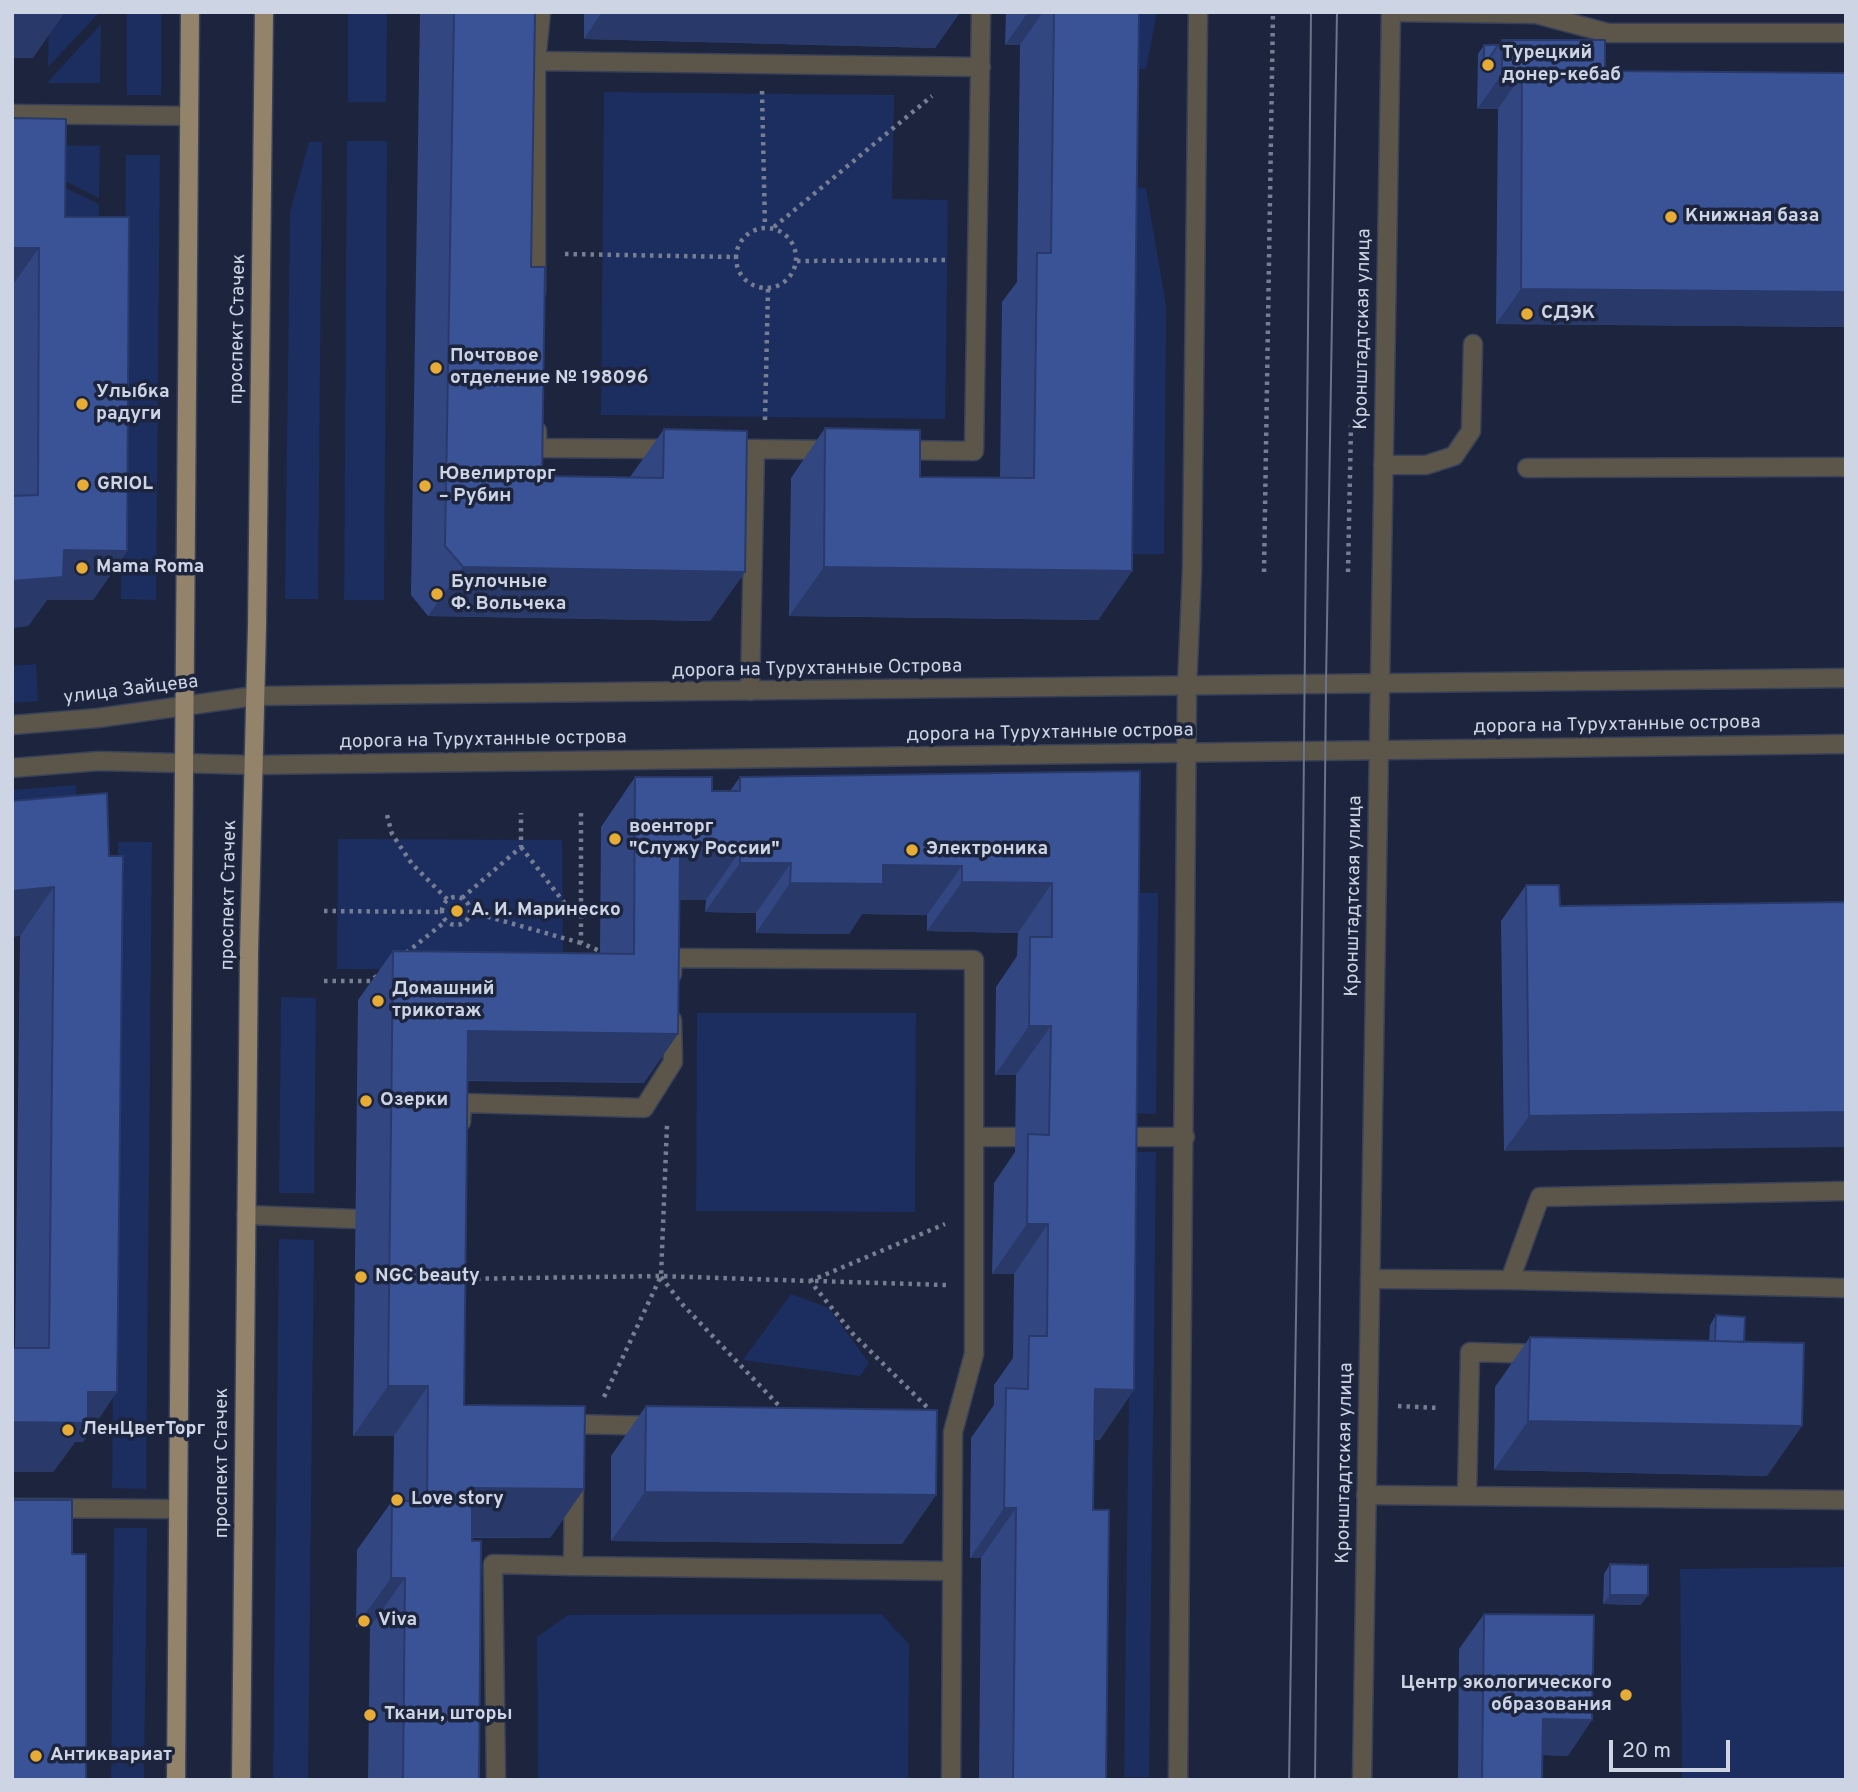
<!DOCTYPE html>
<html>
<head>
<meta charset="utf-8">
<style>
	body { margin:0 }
	#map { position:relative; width:1858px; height:1792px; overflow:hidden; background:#1c253d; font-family:Overpass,sans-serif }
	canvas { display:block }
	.frame { position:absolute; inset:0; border:14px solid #cdd4e4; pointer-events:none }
	.scale { position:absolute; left:1609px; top:1740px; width:121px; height:32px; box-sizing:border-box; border:4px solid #cdd4e4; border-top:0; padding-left:9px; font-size:21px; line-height:24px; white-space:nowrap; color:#cdd4e4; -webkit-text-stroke:5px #1c253d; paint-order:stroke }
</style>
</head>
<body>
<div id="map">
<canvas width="1858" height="1792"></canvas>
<div class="frame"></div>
<div class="scale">20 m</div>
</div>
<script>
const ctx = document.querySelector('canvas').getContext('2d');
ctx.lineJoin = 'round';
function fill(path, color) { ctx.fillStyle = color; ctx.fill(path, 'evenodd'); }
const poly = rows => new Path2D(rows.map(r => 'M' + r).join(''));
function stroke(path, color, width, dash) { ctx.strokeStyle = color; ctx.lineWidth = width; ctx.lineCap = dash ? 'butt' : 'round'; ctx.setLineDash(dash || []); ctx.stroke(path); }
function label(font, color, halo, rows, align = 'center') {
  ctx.font = font + ' Overpass,sans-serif'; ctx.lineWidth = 7; ctx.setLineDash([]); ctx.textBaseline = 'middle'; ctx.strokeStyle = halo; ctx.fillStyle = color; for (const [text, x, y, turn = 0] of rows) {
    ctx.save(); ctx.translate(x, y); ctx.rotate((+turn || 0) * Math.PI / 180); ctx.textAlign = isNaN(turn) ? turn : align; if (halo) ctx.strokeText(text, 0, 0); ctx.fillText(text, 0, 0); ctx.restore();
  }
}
const green = poly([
	[49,12,100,12,48,67],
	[127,12,161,12,161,95,127,95],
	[348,12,387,12,386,102,348,102],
	[1126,12,1157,12,1146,69,1126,69],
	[101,24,100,83,47,83],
	[604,92,894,95,892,199,948,200,945,419,601,415],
	[347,141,387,141,384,600,344,600],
	[309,142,322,142,318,599,285,599,290,212],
	[51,145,100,146,99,198,51,174],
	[126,155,160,155,156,600,121,599],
	[51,181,99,204,98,236,52,236],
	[1124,187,1146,188,1166,306,1164,554,1121,554],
	[36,664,38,701,12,703,12,666],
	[76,785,77,814,12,821,12,790],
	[338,839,562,840,563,956,574,970,337,969],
	[118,842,152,842,146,1489,112,1488],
	[1122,893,1158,893,1156,1114,1124,1113],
	[281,997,316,998,314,1193,279,1193],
	[697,1013,916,1013,915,1212,696,1211],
	[1132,1152,1156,1152,1149,1777,1124,1777],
	[279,1239,314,1240,308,1780,273,1780],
	[791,1294,829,1308,869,1363,860,1376,743,1360],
	[114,1528,147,1528,144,1780,111,1780],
	[1846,1567,1846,1780,1682,1780,1680,1569],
	[881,1614,909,1644,908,1780,538,1780,537,1637,568,1615]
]);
const path = poly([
	[762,91,765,227],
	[774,227,932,96],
	'736 258a30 30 0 1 1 60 0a30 30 0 1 1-60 0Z',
	[565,254,735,257],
	[797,261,950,260],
	[765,420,768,289],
	[1264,572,1273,12],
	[1348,572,1351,425],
	[581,813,581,943,600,951],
	[387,815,392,834,412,864,448,900],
	[521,847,566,905,581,909],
	'442 911a14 14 0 1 1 28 0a14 14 0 1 1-28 0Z',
	[462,898,521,847,521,813],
	[324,911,442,912],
	[471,912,581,943],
	[406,953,446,921],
	[324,981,370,981,377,976],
	[661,1277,683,1305,785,1412],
	[460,1279,661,1276,810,1281,853,1334,930,1410],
	[810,1281,945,1224],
	[815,1281,946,1285],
	[604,1397,661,1276,667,1125],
	[1398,1406,1439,1408]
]);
const service = poly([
	[1391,12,1536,14,1608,33,1846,33],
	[536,61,541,12],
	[12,114,189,116],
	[536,291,536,61,981,67],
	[537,431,537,448,674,449],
	[723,449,755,449,750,691],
	[755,449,832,450],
	[898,450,974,451,981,12],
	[1383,465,1426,465,1454,456,1471,431,1473,344],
	[1527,468,1846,467],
	[672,974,672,958,974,960,974,1354,953,1432,951,1780],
	[461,1122,462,1103,644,1108,673,1062,672,1020],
	[974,1137,1015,1137],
	[1115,1137,1185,1137],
	[246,1215,356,1219],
	[1370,1279,1510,1280,1540,1197,1846,1191],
	[1510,1280,1846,1288],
	[574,1435,574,1424,654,1426],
	[1366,1495,1846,1500],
	[1467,1495,1470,1352,1540,1354],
	[12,1508,178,1509],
	[573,1566,952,1571],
	[496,1780,493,1564,573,1566,574,1480]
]);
const minor = poly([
	[1178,1780,1187,687,1192,571,1198,12],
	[1362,1780,1391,12]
]);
const tertiary = poly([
	[12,725,98,718,255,696,1846,678],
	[12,768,99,761,254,765,1846,744]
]);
const primary = poly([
	[176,1780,190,12],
	[241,1780,249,953,257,626,264,12]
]);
const tram = poly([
	[1289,1780,1303,853,1311,12],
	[1315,1780,1326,684,1337,12]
]);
const wall = poly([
	[420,12,535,12,531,267,542,476,630,477,664,429,745,572,710,621,428,616,411,595],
	[584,12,960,12,935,48,584,39],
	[1006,12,1139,12,1132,571,1098,620,789,616,791,478,825,428,920,477,1000,478,1002,302,1017,282,1020,45,1005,45],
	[1502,40,1605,71,1846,73,1846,327,1496,324,1498,109,1477,109,1478,54,1484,45,1498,45],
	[12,118,65,217,127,551,93,600,47,600,28,626,12,628],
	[1140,771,1100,1440,1094,1440,1093,1510,1106,1780,979,1780,981,1558,970,1558,971,1438,994,1405,994,1385,1013,1358,1014,1274,992,1274,994,1183,1015,1152,1016,1075,995,1075,996,987,1017,956,1018,933,927,931,927,915,862,914,849,934,756,933,756,913,705,912,706,900,680,900,644,1083,467,1081,464,1405,584,1489,550,1538,472,1538,479,1780,368,1780,370,1627,356,1627,357,1550,392,1501,393,1501,394,1436,353,1436,358,1000,393,951,600,953,601,827,635,777,712,791,730,791,740,777],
	[107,793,83,1442,75,1442,53,1472,15,1348,20,936],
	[1526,885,1560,906,1846,902,1504,1151,1501,921],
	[1716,1315,1744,1341,1767,1476,1494,1470,1495,1387,1530,1337,1709,1341,1710,1325],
	[646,1406,936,1495,902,1544,611,1541,611,1456],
	[1610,1564,1641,1605,1603,1604,1604,1574],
	[1484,1614,1568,1756,1543,1755,1542,1780,1458,1780,1459,1649]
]);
const shadedWall = poly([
	[12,12,65,12,33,58,12,58],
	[602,12,960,12,935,48,584,39],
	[1028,12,1043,12,1020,45,1005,45],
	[1502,74,1522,74,1498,109,1477,109],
	[12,248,39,248,12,286],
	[1521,289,1846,292,1846,327,1496,324],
	[64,550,127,551,93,600,47,600,28,626,12,628,12,581],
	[463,567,745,572,710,621,428,616],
	[824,567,1132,571,1098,620,789,616],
	[680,850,740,851,706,900,646,900],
	[740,863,791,863,756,913,705,912],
	[883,865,962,866,927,915,862,914,849,934,756,933,790,883],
	[962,882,1052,883,1018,933,927,931],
	[54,887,20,936,12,937,12,891],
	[1029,1026,1051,1026,1016,1075,995,1075],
	[468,1031,678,1034,644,1083,433,1080],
	[1846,1112,1846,1147,1504,1151,1529,1116],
	[1027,1224,1048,1224,1014,1274,992,1274],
	[388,1386,428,1386,394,1436,353,1436],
	[1095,1389,1134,1390,1100,1440,1060,1438],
	[88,1392,117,1392,83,1442,75,1442,53,1472,12,1472,12,1422],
	[1528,1421,1802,1426,1767,1476,1494,1470],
	[472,1488,584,1489,550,1538,438,1537],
	[645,1492,936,1495,902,1544,611,1541],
	[1004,1508,1016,1508,981,1558,970,1558],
	[391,1578,405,1578,370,1627,356,1627],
	[1610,1595,1648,1595,1641,1605,1603,1604],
	[1543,1719,1592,1720,1568,1756,1518,1754]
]);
const building = poly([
	[454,12,535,12,531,267,545,267,542,476,663,478,664,429,747,431,745,572,463,567,445,546,454,12],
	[1054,12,1139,12,1132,571,824,567,825,428,920,430,920,477,1034,478,1037,253,1051,253,1054,12],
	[1502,40,1605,40,1605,71,1846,73,1846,292,1521,289,1522,74,1502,74,1502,40],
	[1484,45,1498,45,1484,66,1484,45],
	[12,118,66,119,65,217,129,217,127,551,64,550,63,577,12,581,12,496,38,495,39,248,12,248,12,118],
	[1140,771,1134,1390,1095,1389,1093,1510,1109,1510,1106,1780,1013,1780,1016,1508,1004,1508,1006,1388,1028,1389,1029,1336,1047,1336,1048,1224,1027,1224,1028,1134,1049,1135,1051,1026,1029,1026,1030,937,1052,937,1052,883,962,882,962,866,883,865,883,884,790,883,791,863,740,863,740,851,680,850,678,1034,468,1031,464,1405,585,1406,584,1489,472,1488,472,1541,481,1541,479,1780,403,1780,405,1578,391,1578,392,1501,427,1501,428,1386,388,1386,393,951,634,954,635,777,712,777,712,791,740,791,740,777,1140,771],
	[107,793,109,856,123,856,117,1392,88,1392,88,1423,12,1422,12,1348,49,1348,54,887,12,891,12,801,107,793],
	[1526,885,1559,885,1560,906,1846,902,1846,1112,1529,1116,1526,885],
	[1716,1315,1745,1317,1744,1342,1715,1341,1716,1315],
	[1530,1337,1804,1343,1802,1426,1528,1421,1530,1337],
	[646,1406,937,1410,936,1495,645,1492,646,1406],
	[12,1500,72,1500,72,1554,86,1554,86,1780,12,1780,12,1500],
	[1610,1564,1648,1565,1648,1595,1610,1595,1610,1564],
	[1484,1614,1594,1615,1592,1720,1543,1719,1542,1780,1482,1780,1484,1614]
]);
const markers = [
	[1488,65,7,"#e7ac36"],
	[1671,217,7,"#e7ac36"],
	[1527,314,7,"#e7ac36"],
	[436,368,7,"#e7ac36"],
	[82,404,7,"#e7ac36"],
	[83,485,7,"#e7ac36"],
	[425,486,7,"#e7ac36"],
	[82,568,7,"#e7ac36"],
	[437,594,7,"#e7ac36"],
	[615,839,7,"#e7ac36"],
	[912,850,7,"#e7ac36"],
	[457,911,7,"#e7ac36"],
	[378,1001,7,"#e7ac36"],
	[366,1101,7,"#e7ac36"],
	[361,1277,7,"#e7ac36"],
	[68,1430,7,"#e7ac36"],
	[397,1500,7,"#e7ac36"],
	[364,1621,7,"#e7ac36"],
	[1626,1695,7,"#e7ac36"],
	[370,1715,7,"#e7ac36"],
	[36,1756,7,"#e7ac36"]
];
const poiNames = [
	["Турецкий",1502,54],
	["донер-кебаб",1502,76],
	["Книжная база",1685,217],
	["СДЭК",1541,314],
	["Почтовое",450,357],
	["отделение № 198096",450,379],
	["Улыбка",96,393],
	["радуги",96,415],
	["Ювелирторг",439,475],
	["– Рубин",439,497],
	["GRIOL",97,485],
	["Mama Roma",96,568],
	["Булочные",451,583],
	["Ф. Вольчека",451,605],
	["военторг",629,828],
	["\"Служу России\"",629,850],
	["Электроника",926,850],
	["А. И. Маринеско",471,911],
	["Домашний",392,990],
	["трикотаж",392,1012],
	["Озерки",380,1101],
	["NGC beauty",375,1277],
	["ЛенЦветТорг",82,1430],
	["Love story",411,1500],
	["Viva",378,1621],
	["Центр экологического",1612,1684,"right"],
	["образования",1612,1706,"right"],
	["Ткани, шторы",384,1715],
	["Антиквариат",50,1756]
];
const streetNames = [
	["проспект Стачек",239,329,-89],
	["Кронштадтская улица",1364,329,-89],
	["дорога на Турухтанные Острова",817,670,-1],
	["улица Зайцева",131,691,-7],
	["дорога на Турухтанные острова",1617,726,-1],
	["дорога на Турухтанные острова",1050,734,-1],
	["дорога на Турухтанные острова",483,741,-1],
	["проспект Стачек",230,895,-89],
	["Кронштадтская улица",1355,896,-89],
	["проспект Стачек",223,1463,-90],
	["Кронштадтская улица",1346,1463,-89]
];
fill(green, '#1c2d60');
stroke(service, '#384158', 21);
stroke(minor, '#384158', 21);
stroke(tertiary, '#384158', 21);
stroke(primary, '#384158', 21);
stroke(path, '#767e92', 4.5, [3.5, 5]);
stroke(service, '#5c5549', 18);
stroke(minor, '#5c5549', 18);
stroke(tertiary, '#5c5549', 18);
stroke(primary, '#92836a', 18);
stroke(tram, '#6c7489', 2);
fill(wall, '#324782');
fill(shadedWall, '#293a6a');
fill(building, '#3a5397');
stroke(building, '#293a6a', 2);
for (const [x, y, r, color] of markers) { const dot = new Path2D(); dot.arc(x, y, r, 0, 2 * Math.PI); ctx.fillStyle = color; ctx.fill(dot); stroke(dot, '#1c253d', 2.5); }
label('bold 19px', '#cdd4e4', '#1c253d', poiNames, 'left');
label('19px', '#cdd4e4', '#1c253d', streetNames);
</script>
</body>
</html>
